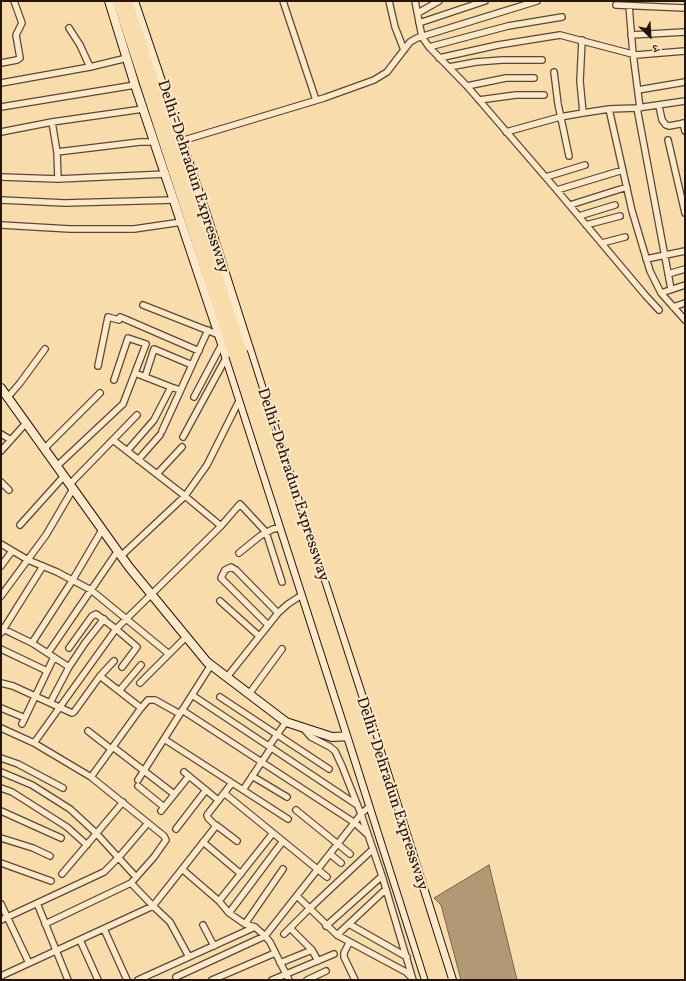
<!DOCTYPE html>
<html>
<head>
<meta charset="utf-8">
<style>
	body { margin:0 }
	#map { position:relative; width:686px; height:981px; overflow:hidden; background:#f9dcac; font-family:Vollkorn,"Noto Serif Devanagari",serif }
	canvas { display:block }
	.frame { position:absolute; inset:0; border:2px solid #24160e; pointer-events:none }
	.north { position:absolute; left:630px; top:16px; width:40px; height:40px; -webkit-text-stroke:3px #fbe8c9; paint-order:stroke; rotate:155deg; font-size:11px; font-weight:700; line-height:16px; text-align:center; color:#24160e }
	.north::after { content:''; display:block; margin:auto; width:14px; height:18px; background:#24160e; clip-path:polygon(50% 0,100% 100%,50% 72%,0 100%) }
</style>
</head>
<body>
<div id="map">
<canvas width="686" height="981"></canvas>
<div class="frame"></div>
<div class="north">उ</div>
</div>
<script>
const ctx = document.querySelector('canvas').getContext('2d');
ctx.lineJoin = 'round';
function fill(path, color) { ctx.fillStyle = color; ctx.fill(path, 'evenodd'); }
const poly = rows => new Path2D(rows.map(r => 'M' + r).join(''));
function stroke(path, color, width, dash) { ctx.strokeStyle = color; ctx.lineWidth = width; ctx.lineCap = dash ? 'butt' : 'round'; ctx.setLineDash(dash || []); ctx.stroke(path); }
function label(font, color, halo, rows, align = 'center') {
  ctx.font = font + ' Vollkorn,serif'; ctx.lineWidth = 4; ctx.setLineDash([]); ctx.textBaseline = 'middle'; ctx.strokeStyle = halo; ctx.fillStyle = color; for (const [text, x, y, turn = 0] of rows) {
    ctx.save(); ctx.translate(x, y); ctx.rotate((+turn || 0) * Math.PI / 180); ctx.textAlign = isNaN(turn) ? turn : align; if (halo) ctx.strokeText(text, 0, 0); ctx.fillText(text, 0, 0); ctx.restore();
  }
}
const water = poly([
	[489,865,517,980,461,980,441,905,434,898,489,865]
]);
const street = poly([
	[283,1,316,100],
	[389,1,395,27,404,50],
	[415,1,422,37,429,47,467,86,555,188,646,296,659,310],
	[616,5,685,8],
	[629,6,633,54,640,108],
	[418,13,439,1],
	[419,23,485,1],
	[69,28,80,45,90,67],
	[631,35,685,32],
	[582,40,580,81,583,113],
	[429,47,508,26,562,17],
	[439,58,498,45,560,35,636,55,685,51],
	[1,63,17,60,20,58,16,35,22,23,14,1],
	[449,67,476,62,502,60,542,60],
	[554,72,558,104,569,156],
	[1,83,90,67,127,58],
	[467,86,506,78,534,78],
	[638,90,685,82],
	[479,100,516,95,544,95],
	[659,106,662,120,666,125,669,126,685,123],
	[1,107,135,85],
	[637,108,671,289],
	[609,109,632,211,650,271,661,293,685,320],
	[52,122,57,152,58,179],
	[683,123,685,131],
	[1,132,52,122,143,109],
	[506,132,560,117,583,113,609,109,637,108,685,101],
	[668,140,685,213],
	[181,141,324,98,374,80,387,72,410,42,417,38,537,1],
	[57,152,140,142,155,142],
	[1,177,58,179,166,174],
	[546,177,585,165],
	[557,190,623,170],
	[1,200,65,203,174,200],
	[570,205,627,187],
	[579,216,615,205],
	[1,225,70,229,134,229,182,222],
	[586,225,620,216],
	[602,243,625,237],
	[646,259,685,251],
	[668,274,685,269],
	[661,293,685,285],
	[143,305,219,335],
	[673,307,685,303],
	[98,366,108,317,119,320,120,317,125,319,199,351],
	[135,373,171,387],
	[145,377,154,349,192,365],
	[8,397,20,383,45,349],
	[194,397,222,344],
	[162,431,208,330],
	[1,434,11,440],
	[183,437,226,358],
	[113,440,185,496,221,526],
	[44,449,100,393],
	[1,451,26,423],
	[127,451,154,420,171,387,180,390],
	[138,460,160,435],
	[57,466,123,404,146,344,128,338,114,380],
	[157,474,182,447],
	[1,482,9,490],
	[70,484,137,415],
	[20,525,64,476],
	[1,544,28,560,57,572,91,590,169,654],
	[239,553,260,536,273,529,281,528],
	[121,556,185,496,207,465,240,399],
	[1,566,12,551],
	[1,596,46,535,73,489],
	[220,601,259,636],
	[268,625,221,578,225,570,231,567,236,570,278,613],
	[1,628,32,643,69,667],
	[1,633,43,566],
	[32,643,72,581,102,530],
	[69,648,92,616,96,614,116,629,137,647,122,667],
	[1,649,47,671],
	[48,653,117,552],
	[100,676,141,708],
	[227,677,278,613,288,604,302,595],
	[1,683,13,686,72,713,74,712,100,676,114,661],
	[140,683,186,637],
	[119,691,141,665],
	[249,694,282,649],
	[192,695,357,805],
	[220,697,329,769],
	[50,703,69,667,85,643,104,619],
	[1,708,25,718],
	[182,710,355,823,368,835],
	[22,724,54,657],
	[1,728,34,743,91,777,164,836,166,840,154,857,131,883,45,924],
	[303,728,311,737,330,747,335,751,342,766,361,814,383,879,413,980],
	[88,731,111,749],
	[164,739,288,819],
	[34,743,116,629,221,526,240,504,266,532,282,582],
	[269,746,286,722],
	[113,747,174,794],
	[1,758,18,764,63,788],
	[1,772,32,785,70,809,96,833,136,877],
	[184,772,218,800],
	[252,776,287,797],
	[91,777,141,708,148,700,155,700,180,714],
	[138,780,211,665],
	[138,786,164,807],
	[1,788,12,792,67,827,87,845],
	[243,790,271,748],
	[224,793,327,877],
	[296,810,350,854],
	[1,811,61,838],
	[161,811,189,776],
	[216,825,237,841],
	[176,829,206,790],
	[1,838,33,848,50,856],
	[203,842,241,874],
	[330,854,341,863],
	[1,863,51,881],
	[182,869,219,901,229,913,245,924,255,927,265,936,270,942,289,980],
	[62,874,123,802],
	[131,883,153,906,170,922,189,957],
	[297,896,337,935,406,972,411,977],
	[219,901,273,833],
	[37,903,68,980],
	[1,904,29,963],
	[229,913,283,841],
	[1,920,104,872,119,857,148,823],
	[245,924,283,869],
	[349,924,407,957],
	[203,925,214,946],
	[326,926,382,876],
	[290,928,312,950,318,961],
	[104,929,127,980],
	[284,934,309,909,373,849],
	[337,935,386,889],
	[80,940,98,980],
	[349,943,344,953,344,957,355,980],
	[280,963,312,950],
	[1,976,153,906,216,826,208,818,207,815,232,783],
	[176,977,265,936,362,813,370,806],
	[138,980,255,927],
	[212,980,275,953],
	[272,980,334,954],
	[307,980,326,971]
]);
const secondary = poly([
	[109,1,135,85,222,344,426,980],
	[134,1,206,214,310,539,385,767,452,980],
	[1,388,129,567,207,662,286,722,332,737,352,736]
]);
const highway = poly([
	[118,1,234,355],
	[127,1,242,352]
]);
const highwayBridge = poly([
	[242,352,365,734,443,980],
	[234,355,357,737,434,980]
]);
const streetNames = [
	["Delhi-Dehradun Expressway",192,177,72],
	["Delhi-Dehradun Expressway",292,485,72],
	["Delhi-Dehradun Expressway",391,794,72]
];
fill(water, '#b19976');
stroke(water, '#79654c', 1);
stroke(street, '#594836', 8);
stroke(secondary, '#24160e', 10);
stroke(highway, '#24160e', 12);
stroke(street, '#fbe8c9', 5.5);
stroke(secondary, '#fbe8c9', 8);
stroke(highway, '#f9dcac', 10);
stroke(highwayBridge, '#24160e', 12, []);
stroke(highwayBridge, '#f9dcac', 10);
label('16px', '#24160e', '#fbe8c9', streetNames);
</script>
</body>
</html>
